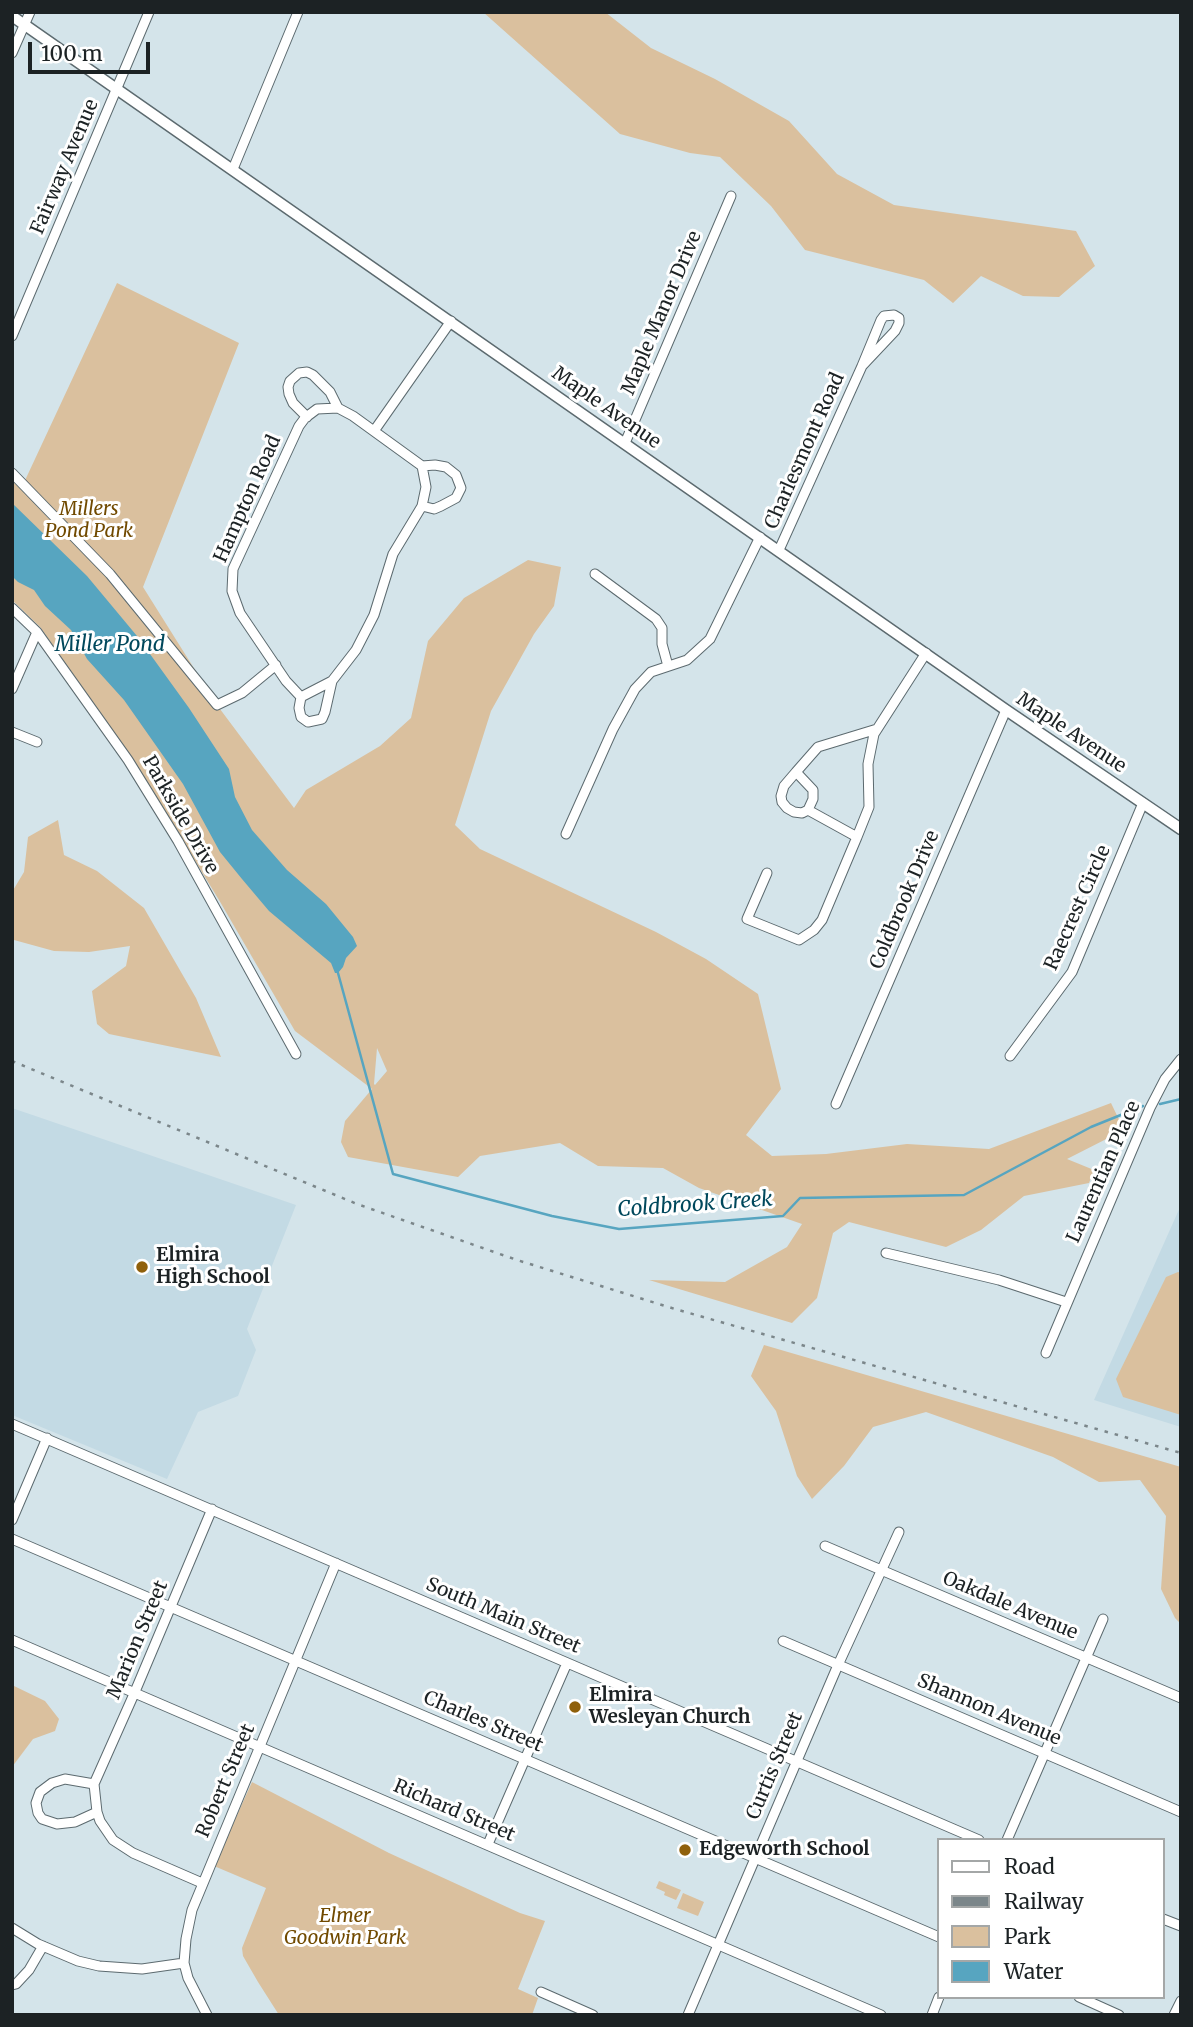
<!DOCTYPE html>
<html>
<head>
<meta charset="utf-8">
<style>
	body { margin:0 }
	#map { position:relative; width:1193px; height:2027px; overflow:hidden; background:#d4e4ea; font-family:Merriweather,serif }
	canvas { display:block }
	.frame { position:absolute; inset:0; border:14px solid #1c2224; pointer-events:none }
	.legend { position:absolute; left:937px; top:1838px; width:228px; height:161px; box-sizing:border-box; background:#fff; border:2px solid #a4a7a7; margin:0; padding:9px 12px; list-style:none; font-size:21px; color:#1c2224 }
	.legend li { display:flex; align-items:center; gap:14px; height:35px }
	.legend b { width:35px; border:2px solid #a4a7a7 }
	.scale { position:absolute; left:28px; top:42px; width:122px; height:32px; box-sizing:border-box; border:4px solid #1c2224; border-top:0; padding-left:9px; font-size:21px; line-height:24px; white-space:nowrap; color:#1c2224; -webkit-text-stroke:5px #fff; paint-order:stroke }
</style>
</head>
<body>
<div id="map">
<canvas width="1193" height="2027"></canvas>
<div class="frame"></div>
<ul class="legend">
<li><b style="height:9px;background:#fff"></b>Road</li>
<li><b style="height:9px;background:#7b868a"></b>Railway</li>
<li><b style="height:19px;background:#dac09e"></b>Park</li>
<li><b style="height:19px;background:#57a5c0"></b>Water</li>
</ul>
<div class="scale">100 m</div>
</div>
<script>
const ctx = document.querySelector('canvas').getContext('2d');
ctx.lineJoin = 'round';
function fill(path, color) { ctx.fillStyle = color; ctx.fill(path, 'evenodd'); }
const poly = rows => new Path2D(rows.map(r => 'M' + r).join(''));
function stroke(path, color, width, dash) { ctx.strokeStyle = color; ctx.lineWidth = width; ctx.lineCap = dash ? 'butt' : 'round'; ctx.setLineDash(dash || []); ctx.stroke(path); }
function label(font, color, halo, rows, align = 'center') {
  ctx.font = font + ' Merriweather,serif'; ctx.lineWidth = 6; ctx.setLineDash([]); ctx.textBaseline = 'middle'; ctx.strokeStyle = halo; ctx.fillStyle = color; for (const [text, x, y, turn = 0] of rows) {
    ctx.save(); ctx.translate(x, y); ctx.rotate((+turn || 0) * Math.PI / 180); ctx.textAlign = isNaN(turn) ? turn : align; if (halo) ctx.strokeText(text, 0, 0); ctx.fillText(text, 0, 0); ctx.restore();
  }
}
const built = poly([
	[12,1108,296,1205,247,1329,256,1350,238,1396,198,1412,167,1479,12,1415],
	[1181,1205,1181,1427,1094,1400]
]);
const green = poly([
	[483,12,605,12,651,48,715,79,789,121,837,174,894,205,1076,231,1095,266,1059,297,1023,296,981,276,953,303,924,280,805,250,771,206,720,157,690,153,620,134],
	[117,283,239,343,143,587,217,705,294,808,306,790,380,746,411,718,428,641,464,598,528,560,561,567,554,606,534,634,491,711,455,825,480,849,656,932,706,959,758,994,781,1089,746,1135,772,1156,826,1154,907,1144,989,1149,1111,1103,1124,1130,1067,1159,1094,1170,1089,1183,1024,1196,981,1230,946,1247,849,1222,833,1233,817,1298,792,1323,649,1280,725,1282,787,1247,802,1224,699,1188,663,1168,598,1166,560,1143,480,1156,458,1177,348,1157,341,1142,345,1121,372,1089,295,1031,219,900,134,761,40,627,12,600,12,481,21,489],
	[377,1048,387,1071,375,1085,374,1084],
	[58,820,64,855,97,871,144,908,196,998,221,1057,109,1034,97,1024,92,991,126,966,130,946,89,952,54,951,14,940,12,892,24,872,28,837],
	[1178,1272,1181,1273,1181,1415,1123,1397,1116,1379,1166,1277],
	[764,1345,1181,1467,1181,1624,1175,1618,1161,1589,1166,1516,1140,1480,1099,1482,1053,1457,926,1412,873,1427,844,1466,812,1499,797,1476,776,1411,751,1376],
	[12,1685,45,1701,59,1719,55,1731,33,1739,12,1767],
	[252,1782,389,1853,520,1913,545,1921,518,1989,538,1998,532,2015,279,2015,258,1982,243,1956,242,1948,266,1888,214,1866],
	[659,1881,681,1890,676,1900,664,1895,665,1892,656,1888],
	[683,1893,704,1902,698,1916,677,1908]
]);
const water = poly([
	[12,503,87,576,137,636,189,708,229,769,235,797,252,830,287,870,326,904,353,937,357,946,346,958,343,967,338,973,335,973,331,963,269,911,242,879,220,852,183,784,124,700,87,659,71,630,45,606,34,590,18,582,12,576]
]);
const stream = poly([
	[338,973,393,1174,552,1216,619,1229,783,1216,800,1198,964,1195,1091,1127,1143,1106],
	[1160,1104,1181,1099]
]);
const minor = poly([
	[12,53,30,12],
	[233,169,298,12],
	[12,336,149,12],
	[338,408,353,416,422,466,426,487,422,506,393,554,374,615,356,650,332,681,301,697,286,681,240,613,232,591,233,569,299,426,305,418,317,409,338,408],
	[307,417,293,403,289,394,288,387,290,381,299,373,307,372,313,375,330,392,338,408],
	[374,431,451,321],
	[625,443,731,196],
	[12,473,110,574,217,705,242,693,276,665],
	[422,506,434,509,441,506,456,498,461,488,456,475,446,467,435,465,422,466],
	[779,550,862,366,895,331,899,323,899,318,894,315,884,316,881,320,862,366],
	[595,574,656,619,662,628,662,644,668,666],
	[12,608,37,632,128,760,178,841,296,1054],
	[12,689,37,632],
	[301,697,299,708,301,717,308,722,322,719,325,712,332,681],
	[877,729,818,747,796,772,813,790,813,799,808,810,857,837,869,807,868,764,874,734,926,653],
	[12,732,37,742],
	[796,772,784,786,781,796,782,802,787,808,794,812,802,813,808,810],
	[566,834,613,729,635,689,651,672,687,660,710,639,760,537],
	[767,873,747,919,799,940,814,930,822,920,857,837],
	[1010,1056,1072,972,1143,803],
	[836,1104,1006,710],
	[886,1253,999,1280,1066,1302],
	[1046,1353,1150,1108,1165,1079,1181,1059],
	[12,1424,979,1840],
	[12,1520,47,1438],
	[12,1539,939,1937],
	[825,1546,1181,1698],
	[12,1640,881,2015],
	[783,1641,1181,1812],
	[94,1784,65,1779,52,1783,40,1792,36,1803,38,1813,42,1819,57,1824,75,1822,97,1812],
	[1007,1840,1103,1619],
	[488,1844,567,1663],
	[202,1883,133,1853,113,1840,100,1821,97,1812,94,1784,134,1694,212,1509],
	[1163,1919,1181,1926],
	[12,1928,38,1944,78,1961,99,1966,142,1969,184,1963],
	[12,1985,16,1984,29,1970,43,1946],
	[541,1992,593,2015],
	[1079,1997,1119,2015],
	[207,2015,188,1978,184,1963,186,1939,192,1910,336,1563],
	[688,2015,838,1665,899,1532],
	[932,2015,939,1997],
	[1174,2015,1181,2001]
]);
const major = poly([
	[12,16,1006,710,1181,829]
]);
const rail = poly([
	[12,1061,357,1204,517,1260,675,1309,1181,1453]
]);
const markers = [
	[142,1267,7,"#8f600b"],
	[575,1707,7,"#8f600b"],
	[685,1850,7,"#8f600b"]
];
const streetNames = [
	["Fairway Avenue",65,167,-67],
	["Maple Manor Drive",662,313,-67],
	["Maple Avenue",606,408,35],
	["Charlesmont Road",805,451,-66],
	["Hampton Road",248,499,-66],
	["Maple Avenue",1071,733,34],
	["Parkside Drive",180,815,60],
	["Coldbrook Drive",905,900,-67],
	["Raecrest Circle",1078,908,-66],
	["Laurentian Place",1104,1172,-66],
	["Oakdale Avenue",1010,1606,23],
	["South Main Street",503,1616,23],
	["Marion Street",138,1640,-67],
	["Shannon Avenue",989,1710,23],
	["Charles Street",483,1722,23],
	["Curtis Street",775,1766,-67],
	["Robert Street",226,1781,-67],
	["Richard Street",454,1811,23]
];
const parkNames = [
	["Millers",89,510],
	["Pond Park",89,532],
	["Elmer",345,1917],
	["Goodwin Park",345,1939]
];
const poiNames = [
	["Elmira",156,1256],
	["High School",156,1278],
	["Elmira",589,1696],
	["Wesleyan Church",589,1718],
	["Edgeworth School",699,1850]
];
const waterNames = [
	["Miller Pond",110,645],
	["Coldbrook Creek",695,1205,-4]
];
fill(built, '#c3dae4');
fill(green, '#dac09e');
fill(water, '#57a5c0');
stroke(stream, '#57a5c0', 2.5);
stroke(minor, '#5c6a6f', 11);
stroke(major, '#5c6a6f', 13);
stroke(minor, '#fff', 9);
stroke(major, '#fff', 10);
stroke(rail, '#7b868a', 2.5, [3.5, 7]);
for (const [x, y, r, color] of markers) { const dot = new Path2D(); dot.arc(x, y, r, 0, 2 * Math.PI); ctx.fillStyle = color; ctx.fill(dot); stroke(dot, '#fff', 2.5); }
label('19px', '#1c2224', '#fff', streetNames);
label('italic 19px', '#714a00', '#fff', parkNames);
label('bold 19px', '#1c2224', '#fff', poiNames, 'left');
label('italic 21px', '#00485c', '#fff', waterNames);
</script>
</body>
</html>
